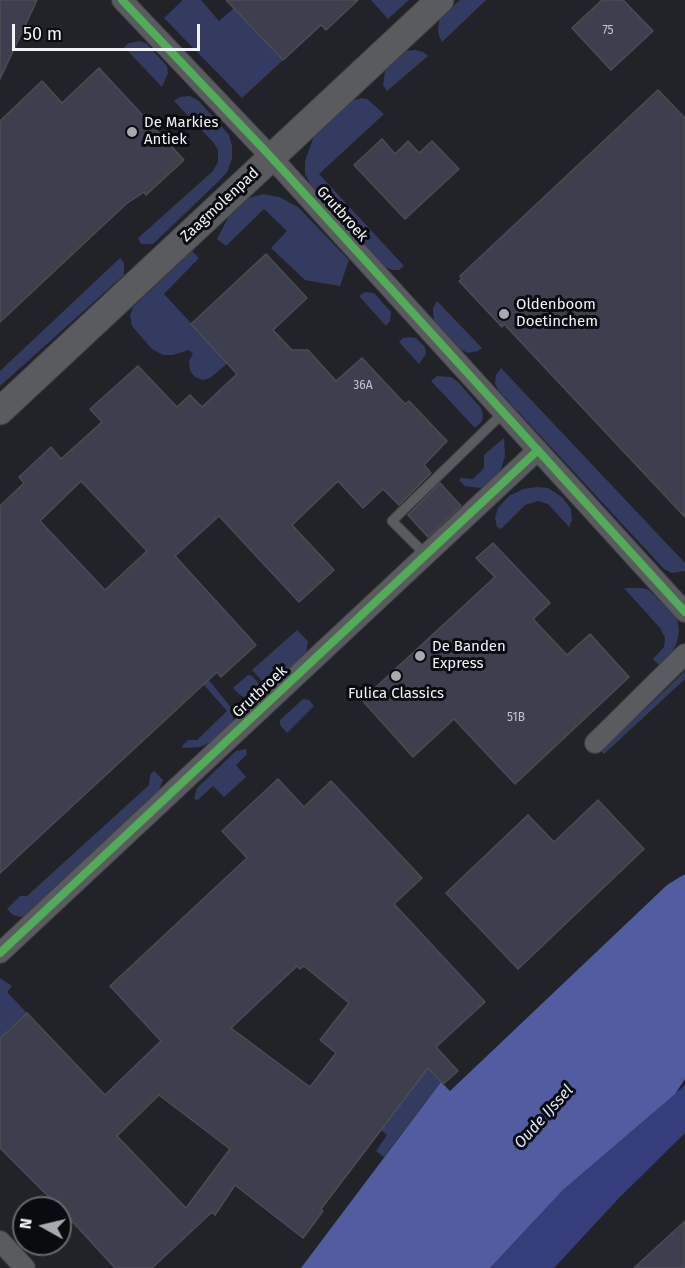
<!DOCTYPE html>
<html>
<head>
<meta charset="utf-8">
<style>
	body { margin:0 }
	#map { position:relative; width:685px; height:1268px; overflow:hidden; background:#222328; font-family:"Fira Sans",sans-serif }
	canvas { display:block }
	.north { position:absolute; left:12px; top:1196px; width:60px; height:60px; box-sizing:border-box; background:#0a0b0f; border:2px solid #66686d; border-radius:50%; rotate:278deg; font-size:16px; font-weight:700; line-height:24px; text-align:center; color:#f1f3f9 }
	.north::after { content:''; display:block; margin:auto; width:21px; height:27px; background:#a9aab0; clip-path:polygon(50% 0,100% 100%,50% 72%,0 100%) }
	.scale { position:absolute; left:12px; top:24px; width:188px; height:27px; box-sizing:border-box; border:3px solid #f1f3f9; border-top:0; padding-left:8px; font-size:18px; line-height:21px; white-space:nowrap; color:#f1f3f9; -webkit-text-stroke:4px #0a0b0f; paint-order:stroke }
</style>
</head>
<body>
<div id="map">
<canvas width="685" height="1268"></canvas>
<div class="north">N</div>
<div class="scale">50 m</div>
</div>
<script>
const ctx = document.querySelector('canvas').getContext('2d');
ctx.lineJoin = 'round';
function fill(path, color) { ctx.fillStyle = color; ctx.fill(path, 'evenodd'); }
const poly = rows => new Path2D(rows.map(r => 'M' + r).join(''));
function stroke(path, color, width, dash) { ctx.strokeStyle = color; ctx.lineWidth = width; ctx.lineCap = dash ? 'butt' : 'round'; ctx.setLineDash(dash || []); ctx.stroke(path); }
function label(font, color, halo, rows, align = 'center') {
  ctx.font = font + ' "Fira Sans",sans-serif'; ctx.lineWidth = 6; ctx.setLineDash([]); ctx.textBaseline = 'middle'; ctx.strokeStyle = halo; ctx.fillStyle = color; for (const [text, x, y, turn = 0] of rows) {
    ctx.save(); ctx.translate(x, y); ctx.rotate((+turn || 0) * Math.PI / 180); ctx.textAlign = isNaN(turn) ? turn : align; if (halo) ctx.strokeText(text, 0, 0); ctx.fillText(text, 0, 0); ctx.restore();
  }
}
const green = poly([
	[183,0,201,0,219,21,234,8,283,60,242,98,164,18],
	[371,0,409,0,388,19],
	[460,0,486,0,442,42,439,36,438,28,440,18],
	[140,41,147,44,167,66,168,73,162,87,124,47,129,43],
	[415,50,423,52,428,56,387,91,383,85,385,71,406,51],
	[190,96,199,101,229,135,232,146,232,159,227,172,219,181,153,244,141,244,138,238,213,171,218,162,218,150,213,142,174,101,180,97],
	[361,98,367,99,384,114,319,174,404,266,399,270,392,270,382,265,312,187,305,174,305,161,314,136,351,101],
	[263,194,279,197,298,207,349,260,340,286,305,280,271,248,287,231,264,209,226,246,217,239,230,214,246,199],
	[192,251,199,258,164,294,228,363,210,378,203,380,195,377,190,371,189,361,193,354,189,350,173,355,163,355,152,349,132,326,130,316,133,307],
	[120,258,124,263,124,275,0,386,0,371],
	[365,292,374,293,391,312,390,321,386,326,359,296],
	[437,301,482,348,478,351,468,353,460,349,434,322,433,308],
	[410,337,416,338,425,347,426,354,419,364,399,342,403,338],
	[501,368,685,563,685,571,672,573,664,569,498,390,495,383,496,375],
	[437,376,451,377,458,382,481,408,483,415,482,421,475,428,431,381],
	[504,438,505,456,501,469,495,479,488,485,480,488,465,486,459,480,461,478,473,479,484,468,484,455],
	[537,487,548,488,562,497,571,509,572,520,569,527,548,504,538,501,525,505,501,529,497,527,495,518,498,508,509,496,523,489],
	[624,588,642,588,649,590,677,618,679,631,677,642,670,657,661,667,653,659,664,647,665,638,660,628],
	[297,630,308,641,306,654,275,683,263,682,252,670],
	[685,671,685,679,604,754,601,751],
	[248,675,252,676,264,689,264,695,258,699,251,700,240,695,233,688],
	[208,679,233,710,233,722,211,742,200,747,183,748,182,746,188,740,197,740,227,711,203,684],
	[303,699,309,700,314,706,287,733,280,725,280,720],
	[246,749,247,754,236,765,246,777,224,797,213,786,198,800,194,799,197,788,236,751],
	[154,771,163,780,158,793,27,915,20,917,13,915,7,909,20,896,27,896,149,785,150,775],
	[0,978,12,986,7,992,27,1013,0,1039],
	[422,1061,441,1082,384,1157,376,1151,387,1135,381,1130]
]);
const forest = poly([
	[685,1085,685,1133,619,1198,554,1268,490,1268,563,1190]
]);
const water = poly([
	[685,874,685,1079,675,1094,563,1190,490,1268,301,1268,441,1082,450,1091,667,885]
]);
const building = poly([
	[0,0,37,0,0,79,0,0],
	[226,0,358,0,326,30,321,25,283,60,226,0],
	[602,0,623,0,653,31,611,70,572,28,602,0],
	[99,68,184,160,146,195,144,192,126,204,0,322,0,121,42,81,62,103,99,68],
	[658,90,685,118,685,517,504,324,502,327,459,281,462,279,460,276,658,90],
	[382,139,395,154,408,141,419,153,432,141,459,169,405,219,354,165,382,139],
	[266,254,307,298,273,330,292,350,308,350,336,381,362,358,405,404,409,401,447,441,424,465,431,473,399,505,383,489,363,508,338,481,292,525,334,570,299,602,219,516,175,556,256,645,221,677,217,672,0,873,0,506,24,483,19,477,51,447,61,459,102,422,90,409,138,366,177,407,190,395,202,407,237,374,191,324,266,254],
	[81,481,147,551,105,590,40,521,81,481],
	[440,483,461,506,428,537,408,515,440,483],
	[493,543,550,603,533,619,567,655,590,634,629,677,515,784,454,719,413,757,362,700,495,577,476,558,493,543],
	[278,779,304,807,331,781,422,878,394,904,485,1002,436,1047,458,1071,443,1084,428,1068,321,1209,323,1211,303,1238,235,1185,215,1215,212,1212,152,1268,115,1268,60,1208,0,1148,0,1039,27,1013,105,1095,161,1041,110,986,247,858,222,831,278,779],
	[297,966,300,969,304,966,349,1003,320,1040,336,1053,310,1087,231,1028,297,966],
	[159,1095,230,1149,186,1208,117,1136,159,1095],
	[598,800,644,849,518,969,446,893,528,815,554,842,598,800],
	[685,1221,685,1268,634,1268,685,1221]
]);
const lane = poly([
	[426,555,392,521,504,412]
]);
const street = poly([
	[122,0,271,157,685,612],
	[595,743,685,654],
	[0,953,538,450],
	[0,1241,25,1268]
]);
const secondary = poly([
	[0,411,440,0]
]);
const cycleway = poly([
	[122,0,271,157,685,612],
	[0,953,538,450]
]);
const markers = [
	[132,132,6,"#a9aab0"],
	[504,314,6,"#a9aab0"],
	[420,656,6,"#a9aab0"],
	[396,676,6,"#a9aab0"]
];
const numberNames = [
	["75",608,31],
	["36A",363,386],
	["51B",516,718]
];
const poiNames = [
	["De Markies",144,123],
	["Antiek",144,140],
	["Oldenboom",516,305],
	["Doetinchem",516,322],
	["De Banden",432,647],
	["Express",432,664],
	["Fulica Classics",396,694,"center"]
];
const streetNames = [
	["Zaagmolenpad",220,205,-43],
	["Grutbroek",342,214,48],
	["Grutbroek",260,692,-43]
];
const waterNames = [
	["Oude IJssel",544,1117,-48]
];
fill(green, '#343b60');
fill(forest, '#353d7a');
fill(water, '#515da0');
fill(building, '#3d3e4e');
stroke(building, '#4c4d51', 1.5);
stroke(lane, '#3d3f43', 11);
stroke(street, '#3d3f43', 22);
stroke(secondary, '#3d3f43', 29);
stroke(lane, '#5a5b5f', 9);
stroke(street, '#5a5b5f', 20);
stroke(secondary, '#5a5b5f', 27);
stroke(cycleway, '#51ab58', 8);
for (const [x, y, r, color] of markers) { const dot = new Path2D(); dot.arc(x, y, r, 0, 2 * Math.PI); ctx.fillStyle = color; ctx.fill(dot); stroke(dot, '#0a0b0f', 2); }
label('12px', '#c4c6ce', null, numberNames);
label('15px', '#f1f3f9', '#0a0b0f', poiNames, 'left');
label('15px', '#f1f3f9', '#0a0b0f', streetNames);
label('italic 16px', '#dde3f8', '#0a0b0f', waterNames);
</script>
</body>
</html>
